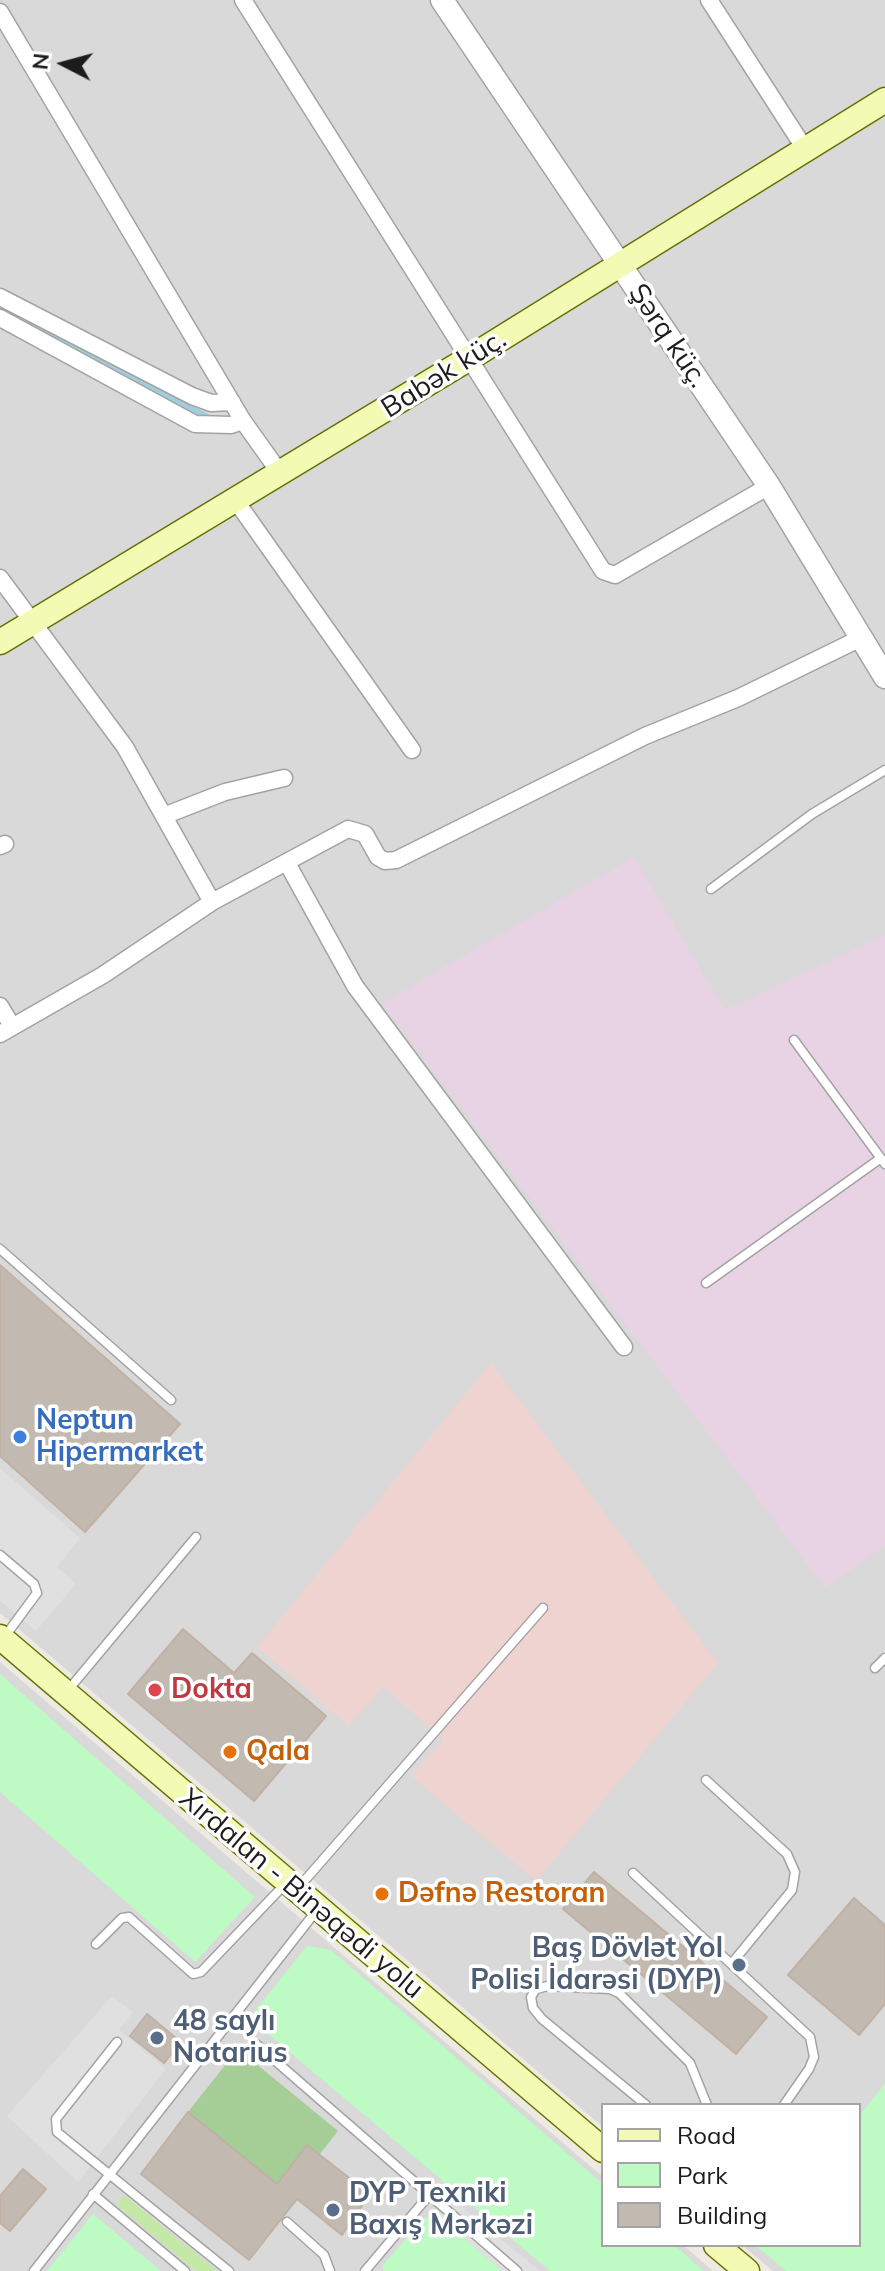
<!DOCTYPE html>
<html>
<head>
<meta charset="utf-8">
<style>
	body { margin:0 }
	#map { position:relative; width:885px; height:2271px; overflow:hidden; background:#eeeae2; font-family:Mulish,sans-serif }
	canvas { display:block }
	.legend { position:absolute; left:601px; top:2103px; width:260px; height:144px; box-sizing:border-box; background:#fff; border:2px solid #a4a4a4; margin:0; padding:10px 14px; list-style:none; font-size:24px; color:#1c1c1c }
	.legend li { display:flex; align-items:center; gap:16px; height:40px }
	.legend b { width:40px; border:2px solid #a4a4a4 }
	.north { position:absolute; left:24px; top:24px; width:80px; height:80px; -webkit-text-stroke:6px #fff; paint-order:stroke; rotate:276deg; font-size:22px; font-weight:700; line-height:32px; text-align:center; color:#1c1c1c }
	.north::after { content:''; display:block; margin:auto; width:28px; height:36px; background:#1c1c1c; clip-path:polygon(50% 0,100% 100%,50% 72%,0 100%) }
</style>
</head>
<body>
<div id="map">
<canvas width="885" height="2271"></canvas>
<ul class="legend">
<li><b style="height:10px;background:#f3fab4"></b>Road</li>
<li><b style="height:22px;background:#bdfac4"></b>Park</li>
<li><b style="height:22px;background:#c2bab1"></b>Building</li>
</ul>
<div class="north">N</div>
</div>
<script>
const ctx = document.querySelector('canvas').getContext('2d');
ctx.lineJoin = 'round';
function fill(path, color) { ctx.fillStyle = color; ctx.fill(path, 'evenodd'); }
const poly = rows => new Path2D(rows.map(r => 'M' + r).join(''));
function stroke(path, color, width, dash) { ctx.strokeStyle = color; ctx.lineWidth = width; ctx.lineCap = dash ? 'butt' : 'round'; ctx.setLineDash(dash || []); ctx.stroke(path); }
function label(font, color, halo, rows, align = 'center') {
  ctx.font = font + ' Mulish,sans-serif'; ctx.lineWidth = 7; ctx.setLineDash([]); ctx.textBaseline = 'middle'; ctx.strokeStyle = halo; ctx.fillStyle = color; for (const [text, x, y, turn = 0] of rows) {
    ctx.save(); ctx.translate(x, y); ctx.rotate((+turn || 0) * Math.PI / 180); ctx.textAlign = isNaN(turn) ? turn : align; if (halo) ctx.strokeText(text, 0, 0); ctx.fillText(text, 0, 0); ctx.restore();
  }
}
const residential = poly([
	[0,0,885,0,885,2271,773,2271,742,2245,859,2245,859,2105,603,2105,603,2127,0,1613],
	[0,1662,603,2177,603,2245,683,2245,713,2271,0,2271]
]);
const commercial = poly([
	[491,1363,718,1663,536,1881,411,1776,443,1739,383,1687,348,1726,257,1647]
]);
const industrial = poly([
	[634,857,725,1010,885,935,885,1546,825,1588,382,1003]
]);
const grass = poly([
	[124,2195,217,2271,196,2271,117,2205]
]);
const forest = poly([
	[238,2049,338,2131,319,2155,307,2146,277,2184,188,2112]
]);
const park = poly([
	[0,1674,255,1897,195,1962,0,1792],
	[307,1946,331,1950,603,2184,603,2245,674,2245,704,2271,550,2271,249,2018],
	[885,2084,885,2271,786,2271,755,2245,859,2245,859,2116],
	[93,2214,161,2271,47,2271],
	[438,2216,502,2271,383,2271,383,2265,424,2218]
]);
const parking = poly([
	[0,1468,80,1538,57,1567,76,1584,36,1631,0,1601],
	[112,1996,133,2012,119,2030,166,2069,78,2182,7,2116],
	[452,2199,540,2271,502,2271,438,2216]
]);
const stream = poly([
	[0,306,207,417]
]);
const building = poly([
	[0,1265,180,1424,85,1532,0,1456,0,1265],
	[183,1629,234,1673,252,1653,326,1716,254,1801,128,1694,183,1629],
	[594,1872,767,2017,736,2054,563,1909,594,1872],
	[854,1898,885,1925,885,2004,859,2035,788,1975,854,1898],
	[147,2014,181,2042,164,2063,130,2036,147,2014],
	[188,2112,277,2184,307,2145,370,2194,342,2235,297,2199,249,2260,141,2174,188,2112],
	[23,2169,46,2189,10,2231,0,2223,0,2196,23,2169]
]);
const service = poly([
	[711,889,812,814,885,770],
	[794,1040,885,1164],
	[0,1249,171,1400],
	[706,1283,881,1158],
	[0,1555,34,1584,37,1593,3,1639],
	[875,1668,885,1658],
	[69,1689,196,1537],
	[706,1780,787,1854,795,1872,792,1890,732,1963],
	[633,1873,810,2037,814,2057,809,2069,784,2105],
	[299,1887,543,1608],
	[96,1944,122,1918,129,1917,193,1974,201,1972,286,1883],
	[117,2042,56,2119,57,2132,229,2271],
	[256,2044,517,2271],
	[646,2105,542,2019,533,2008,531,1997,536,1989,548,1986,610,1989,619,1993,690,2063,707,2105],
	[93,2194,185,2271],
	[287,2222,324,2255,330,2271],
	[34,2271,317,1910],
	[365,2271,430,2194]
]);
const minor = poly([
	[243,0,603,571,615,575,769,486],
	[709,0,805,149],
	[0,12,243,421,280,473],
	[0,297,192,396,211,403,232,402],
	[0,318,195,424,231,425,243,421],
	[236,501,412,750],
	[0,578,125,747,212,902],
	[166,815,225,792,284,778],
	[0,846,5,844],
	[287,863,355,986,624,1347],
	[0,1006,12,1026],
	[0,1034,103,975,212,902,348,829,365,834,378,857,385,861,396,860,645,736,738,698,863,637]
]);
const tertiary = poly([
	[442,0,769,486,885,677]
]);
const secondary = poly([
	[0,642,468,359,885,100],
	[0,1637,603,2150],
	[716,2245,747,2271]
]);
const markers = [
	[20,1437,8,"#3f7fe0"],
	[155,1690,8,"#e0444e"],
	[230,1752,8,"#e8710a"],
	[382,1894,8,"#e8710a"],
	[739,1965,8,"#5c6f8a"],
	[157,2038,8,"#5c6f8a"],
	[333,2210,8,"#5c6f8a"]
];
const streetNames = [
	["Şərq küç.",668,336,56],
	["Babək küç.",444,374,-32],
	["Xırdalan - Binəqədi yolu",301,1894,40]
];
const shopNames = [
	["Neptun",36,1421],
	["Hipermarket",36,1453]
];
const healthNames = [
	["Dokta",171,1690]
];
const foodNames = [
	["Qala",246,1752],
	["Dəfnə Restoran",398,1894]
];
const serviceNames = [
	["Baş Dövlət Yol",723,1949,"right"],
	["Polisi İdarəsi (DYP)",723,1981,"right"],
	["48 saylı",173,2022],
	["Notarius",173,2054],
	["DYP Texniki",349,2194],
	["Baxış Mərkəzi",349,2226]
];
fill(residential, '#dad9d9');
fill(commercial, '#efd3d0');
fill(industrial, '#e7d3e3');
fill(grass, '#c4e9a6');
fill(forest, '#a4ce96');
fill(park, '#bdfac4');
fill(parking, '#e0e0e0');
stroke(stream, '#a1cddd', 6);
fill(building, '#c2bab1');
stroke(building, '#c0b1a4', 2);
stroke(service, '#a3a3a3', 11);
stroke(minor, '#a3a3a3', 19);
stroke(tertiary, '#a3a3a3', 25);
stroke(secondary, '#637303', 27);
stroke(service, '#fff', 8);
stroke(minor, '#fff', 16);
stroke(tertiary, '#fff', 22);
stroke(secondary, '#f3fab4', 24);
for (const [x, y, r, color] of markers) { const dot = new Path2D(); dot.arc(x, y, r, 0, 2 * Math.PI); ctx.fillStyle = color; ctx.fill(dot); stroke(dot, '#fff', 3); }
label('28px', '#1c1c1c', '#fff', streetNames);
label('bold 28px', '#366cbe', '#fff', shopNames, 'left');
label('bold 28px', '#be3a42', '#fff', healthNames, 'left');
label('bold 28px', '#c56008', '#fff', foodNames, 'left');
label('bold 28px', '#4e5e75', '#fff', serviceNames, 'left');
</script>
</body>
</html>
